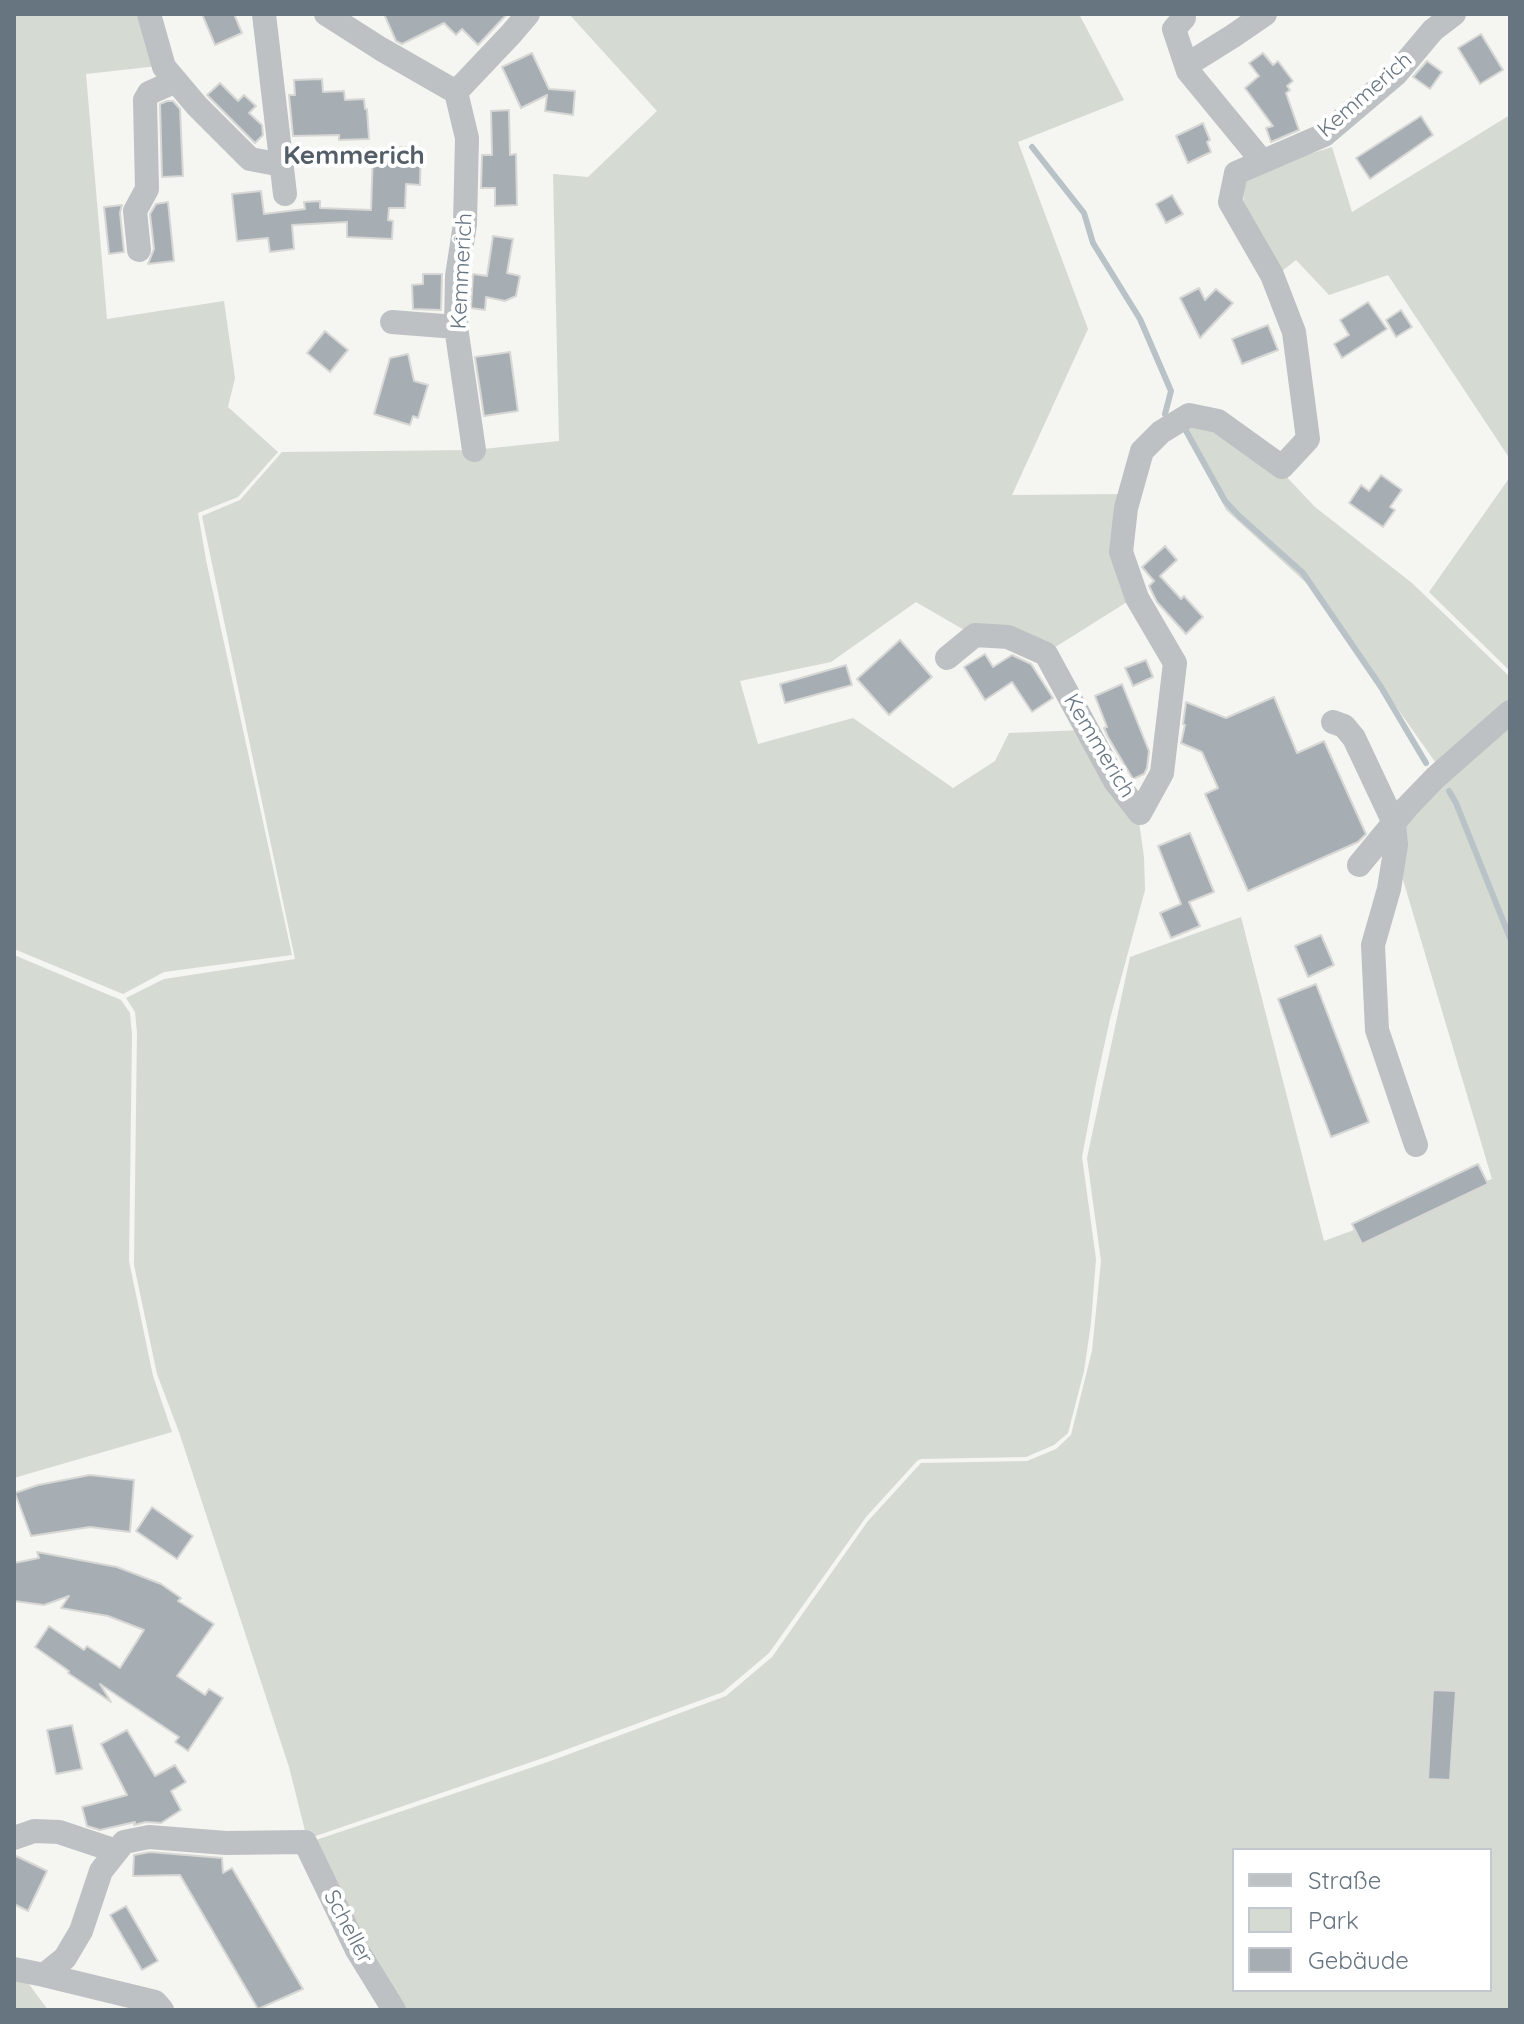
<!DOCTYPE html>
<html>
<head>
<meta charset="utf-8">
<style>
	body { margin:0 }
	#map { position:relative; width:1524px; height:2024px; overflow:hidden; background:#f5f5f2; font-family:Quicksand,sans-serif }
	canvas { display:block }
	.frame { position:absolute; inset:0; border:16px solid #677581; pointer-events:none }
	.legend { position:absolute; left:1232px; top:1848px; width:260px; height:144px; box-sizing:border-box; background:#fff; border:2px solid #c2c8cd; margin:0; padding:10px 14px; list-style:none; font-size:24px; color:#677581 }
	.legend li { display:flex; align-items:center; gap:16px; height:40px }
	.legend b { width:40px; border:2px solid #c2c8cd }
</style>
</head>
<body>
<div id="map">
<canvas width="1524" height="2024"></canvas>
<div class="frame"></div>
<ul class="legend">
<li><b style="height:10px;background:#bdc1c4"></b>Straße</li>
<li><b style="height:22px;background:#d5dad2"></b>Park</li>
<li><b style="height:22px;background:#a7aeb3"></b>Gebäude</li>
</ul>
</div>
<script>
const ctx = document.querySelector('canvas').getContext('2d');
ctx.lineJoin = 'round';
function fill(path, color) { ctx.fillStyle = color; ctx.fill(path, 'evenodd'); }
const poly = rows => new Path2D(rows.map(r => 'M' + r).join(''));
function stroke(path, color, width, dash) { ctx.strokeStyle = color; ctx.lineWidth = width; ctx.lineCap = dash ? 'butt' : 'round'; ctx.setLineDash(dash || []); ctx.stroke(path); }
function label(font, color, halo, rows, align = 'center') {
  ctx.font = font + ' Quicksand,sans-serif'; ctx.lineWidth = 8; ctx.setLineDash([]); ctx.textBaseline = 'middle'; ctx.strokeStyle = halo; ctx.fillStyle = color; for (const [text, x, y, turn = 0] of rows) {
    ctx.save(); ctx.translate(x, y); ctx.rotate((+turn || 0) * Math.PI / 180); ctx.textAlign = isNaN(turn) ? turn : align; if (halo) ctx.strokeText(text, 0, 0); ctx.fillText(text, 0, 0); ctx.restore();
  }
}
const green = poly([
	[14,14,145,14,158,66,86,74,107,319,224,301,235,378,228,407,278,452,238,497,198,513,206,560,292,955,164,972,123,994,14,949],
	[569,14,1079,14,1124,100,1018,142,1088,329,1012,495,1128,494,1127,602,1049,651,971,634,916,602,831,662,740,681,758,744,853,718,953,788,995,761,1009,733,1083,730,1138,815,1144,857,1145,890,1110,1019,1096,1083,1082,1157,1096,1259,1091,1323,1084,1371,1068,1433,1054,1445,1026,1457,921,1459,917,1461,866,1517,769,1653,723,1692,546,1757,307,1839,289,1767,179,1432,157,1374,134,1265,137,1033,135,1012,126,998,164,979,295,959,202,516,240,500,282,452,474,450,559,441,553,174,588,177,657,111],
	[1510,115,1510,459,1388,275,1329,295,1296,260,1282,271,1242,211,1246,177,1264,168,1332,147,1352,212],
	[1190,419,1280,470,1315,507,1412,583,1510,677,1510,704,1438,766,1314,590,1226,510,1182,422],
	[1510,477,1510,671,1429,592],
	[1510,723,1510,2010,397,2010,307,1843,545,1763,726,1696,772,1657,868,1521,921,1463,1027,1461,1056,1449,1071,1435,1092,1351,1101,1261,1087,1158,1130,957,1241,917,1324,1241,1492,1179,1390,836],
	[1234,1850,1490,1850,1490,1990,1234,1990],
	[14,955,121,1000,130,1013,132,1035,129,1261,153,1376,172,1432,14,1478],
	[14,1973,23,1976,48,2010,14,2010]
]);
const stream = poly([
	[1032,147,1084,213,1093,243,1140,319,1171,391,1165,414],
	[1185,429,1225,501,1239,516,1303,573,1381,687,1426,763],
	[1449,791,1456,803,1510,938]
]);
const building = poly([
	[202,14,234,14,242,33,215,45,202,14],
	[384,14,507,14,478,45,462,29,456,35,444,23,402,44,396,41,384,14],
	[1481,34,1503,70,1480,84,1458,48,1481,34],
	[532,53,549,89,575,91,573,115,545,111,547,95,521,108,502,67,532,53],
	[1263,53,1273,65,1278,61,1293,81,1287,86,1290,90,1286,93,1299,130,1271,142,1266,128,1273,126,1245,88,1259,76,1249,63,1263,53],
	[1427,61,1442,72,1430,89,1413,77,1427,61],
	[322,79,323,92,344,91,345,100,364,99,365,109,367,109,369,139,339,140,339,135,293,136,289,95,295,95,294,80,322,79],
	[220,83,238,101,244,95,256,106,249,113,262,125,263,135,255,143,207,95,220,83],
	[167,101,173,101,180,109,183,176,162,177,160,104,167,101],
	[509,110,510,155,516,154,517,205,495,206,495,188,481,188,482,155,492,155,491,111,509,110],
	[1421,116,1433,135,1370,179,1356,158,1421,116],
	[1203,123,1210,140,1207,142,1211,152,1188,163,1176,136,1203,123],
	[400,147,421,148,420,185,406,184,405,208,389,208,388,220,393,221,392,239,347,237,347,222,292,225,294,249,270,252,268,238,237,241,232,194,261,191,264,214,305,209,304,202,320,201,320,208,371,210,373,151,400,151,400,147],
	[1172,195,1183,214,1166,223,1156,204,1172,195],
	[168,202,174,261,148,264,154,249,150,214,156,204,168,202],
	[122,205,120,213,124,252,109,254,104,207,122,205],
	[493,236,513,239,507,273,520,276,516,296,505,301,486,297,485,310,471,308,473,274,487,276,493,236],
	[423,274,442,274,441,310,413,309,412,285,423,284,423,274],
	[1199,288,1205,300,1216,289,1233,303,1200,338,1180,298,1199,288],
	[1368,302,1387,329,1342,358,1334,344,1349,335,1340,320,1368,302],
	[1401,310,1412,327,1396,337,1386,320,1401,310],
	[1268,325,1278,350,1242,364,1232,339,1268,325],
	[325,331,348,350,330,372,307,353,325,331],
	[510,352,518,411,484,416,475,357,510,352],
	[408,354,414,381,428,385,418,418,413,416,410,425,374,414,390,358,408,354],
	[1381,475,1402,490,1390,507,1395,510,1383,527,1349,503,1361,485,1369,491,1381,475],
	[1165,546,1177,560,1160,576,1181,599,1184,596,1203,617,1186,634,1157,602,1149,586,1154,581,1142,567,1165,546],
	[900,640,932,677,889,715,857,679,900,640],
	[985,654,993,667,1012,655,1031,664,1053,698,1032,712,1012,682,985,700,964,667,985,654],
	[1146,660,1153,677,1133,686,1125,668,1146,660],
	[846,665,852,685,785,703,780,684,846,665],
	[1122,684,1149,751,1147,768,1144,774,1133,779,1108,737,1104,728,1107,727,1095,696,1122,684],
	[1274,697,1297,753,1324,741,1366,834,1358,842,1248,891,1205,794,1218,788,1202,752,1181,743,1185,725,1183,724,1186,702,1226,718,1274,697],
	[1190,833,1214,892,1189,902,1200,926,1171,938,1160,913,1181,904,1158,846,1190,833],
	[1321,935,1334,965,1308,977,1295,946,1321,935],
	[1316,984,1369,1122,1331,1137,1278,999,1316,984],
	[1478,1164,1488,1184,1362,1244,1352,1224,1478,1164],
	[90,1475,134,1480,130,1532,90,1527,31,1536,15,1493,38,1485,90,1475],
	[152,1507,193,1536,177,1559,136,1531,152,1507],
	[37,1552,117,1567,161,1584,181,1598,178,1601,214,1624,177,1676,205,1695,209,1689,223,1698,188,1751,175,1742,179,1737,100,1684,111,1702,68,1673,69,1671,35,1647,49,1626,84,1650,87,1646,120,1668,144,1630,108,1616,61,1608,69,1596,44,1605,14,1601,14,1563,39,1558,37,1552],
	[1433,1690,1456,1691,1450,1780,1428,1779,1433,1690],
	[72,1725,82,1769,56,1774,47,1730,72,1725],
	[127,1730,155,1776,175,1765,186,1782,171,1791,181,1810,161,1823,146,1822,134,1825,135,1822,100,1830,87,1826,82,1807,127,1795,101,1744,127,1730],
	[150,1852,222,1858,223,1873,232,1868,303,1989,258,2009,180,1875,133,1876,134,1855,150,1852],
	[14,1855,47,1871,28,1911,14,1904,14,1855],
	[126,1906,158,1961,142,1970,110,1915,126,1906]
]);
const minor = poly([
	[149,14,164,67,197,106,250,159,282,165],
	[264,14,285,194],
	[326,14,381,49,456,92,511,34,528,14],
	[1184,18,1174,29,1188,71,1262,161],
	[1188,71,1193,61,1233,36,1265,14],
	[456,92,467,138,465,224,457,276,456,327,474,450],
	[139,250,135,211,147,189,145,100,149,93,176,81],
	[392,322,456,327],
	[947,658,975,635,1008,637,1046,654,1115,781,1140,813,1162,773,1175,663,1137,598,1121,552,1126,508,1142,451,1161,432,1189,415,1218,421,1282,467,1308,439,1294,332,1272,275,1230,202,1236,173,1324,135,1396,74,1433,30,1454,14],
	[1333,722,1344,726,1354,738,1394,823,1396,845,1389,889,1373,945,1377,1030,1416,1145],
	[1359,865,1407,807,1436,777,1510,712],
	[14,1838,34,1831,59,1832,116,1851],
	[14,1969,44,1975,65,1958,81,1931,101,1871,124,1842,149,1837,226,1843,305,1842,357,1950,394,2010],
	[44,1975,155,2002,162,2010]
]);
const streetNames = [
	["Kemmerich",1365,95,-41],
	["Kemmerich",462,271,-87],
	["Kemmerich",1099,746,59],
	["Scheller",348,1927,62]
];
const quarterNames = [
	["Kemmerich",354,156]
];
fill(green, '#d5dad2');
stroke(stream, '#b8c2c7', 6);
fill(building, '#a7aeb3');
stroke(building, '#d7d7d5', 2);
stroke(minor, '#bdc1c4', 24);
label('22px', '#677581', '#fff', streetNames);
label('bold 26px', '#545e67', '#fff', quarterNames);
</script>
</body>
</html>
